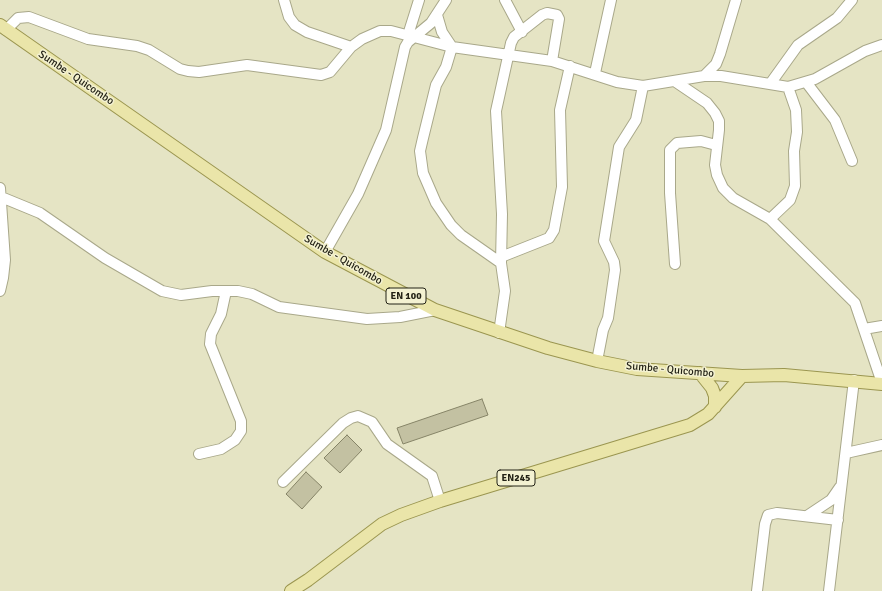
<!DOCTYPE html>
<html>
<head>
<meta charset="utf-8">
<style>
	body { margin:0 }
	canvas { display:block; background:#e5e4c4 }
</style>
</head>
<body>
<canvas width="882" height="591"></canvas>
<script>
const ctx = document.querySelector('canvas').getContext('2d');
ctx.lineJoin = 'round';
function fill(path, color) { ctx.fillStyle = color; ctx.fill(path, 'evenodd'); }
const poly = rows => new Path2D(rows.map(r => 'M' + r).join(''));
function stroke(path, color, width, dash) { ctx.strokeStyle = color; ctx.lineWidth = width; ctx.lineCap = dash ? 'butt' : 'round'; ctx.setLineDash(dash || []); ctx.stroke(path); }
function label(font, color, halo, rows, align = 'center') {
  ctx.font = font + ' Signika,sans-serif'; ctx.lineWidth = 3; ctx.setLineDash([]); ctx.textBaseline = 'middle'; ctx.strokeStyle = halo; ctx.fillStyle = color; for (const [text, x, y, turn = 0] of rows) {
    ctx.save(); ctx.translate(x, y); ctx.rotate((+turn || 0) * Math.PI / 180); ctx.textAlign = isNaN(turn) ? turn : align; if (halo) ctx.strokeText(text, 0, 0); ctx.fillText(text, 0, 0); ctx.restore();
  }
}
const building = poly([
	[482,399,488,415,403,444,397,428,482,399],
	[347,435,362,450,340,473,324,458,347,435],
	[306,472,322,487,302,509,286,494,306,472]
]);
const minor = poly([
	[284,0,289,17,295,25,307,32,351,47],
	[505,0,522,32],
	[437,15,442,32,452,47,446,67,436,85,423,138,420,151,423,173,436,203,451,225,461,235,501,263],
	[6,30,18,18,29,17,88,39,137,46,149,50,180,69,188,71,199,72,247,65,321,75,330,72,351,47,362,39,380,31,391,31,452,47,552,61,617,82,643,86,704,76,721,76,788,87,815,79,865,51,882,45],
	[408,35,419,0],
	[595,73,611,0],
	[704,76,716,64,720,54,736,0],
	[676,82,707,103,715,113,719,121,719,130,715,165,717,175,723,188,733,198,770,219,855,303,882,383],
	[806,82,835,120,852,161],
	[770,84,798,45,837,18,852,0],
	[0,188,5,260,3,278,0,291],
	[1,197,40,213,105,258,162,291,181,295,212,291,238,291,252,294,279,307,367,319,400,317,435,310],
	[770,219,790,200,795,186,794,151,797,132,796,110,788,87],
	[325,252,358,194,386,130,405,47,408,42,431,23,446,0],
	[501,257,549,238,554,230,562,187,560,110,570,66],
	[675,264,670,193,670,150,677,143,701,141,716,145],
	[864,329,882,326],
	[499,333,505,291,501,263,502,214,496,111,511,43,514,37,542,15,547,13,557,15,559,19,552,61],
	[597,361,603,330,608,318,615,270,614,262,604,241,605,235,619,147,636,120,643,86],
	[846,453,882,445],
	[199,454,221,449,235,440,241,431,241,421,210,344,211,334,221,314,226,291],
	[283,482,343,423,351,418,358,416,372,422,387,444,432,476,440,501],
	[807,516,831,500,840,487],
	[757,591,765,524,768,515,777,513,838,520],
	[829,591,854,380]
]);
const major = poly([
	[0,25,325,252,435,310,548,348,597,361,637,369,742,376,784,375,882,384],
	[700,373,712,388,715,396,715,407],
	[291,591,308,580,382,524,401,515,440,501,690,425,708,414,742,376]
]);
const shields = [
	[406,296,40],
	[516,478,38]
];
const shieldNames = [
	["EN 100",406,296],
	["EN245",516,478]
];
const streetNames = [
	["Sumbe - Quicombo",76,78,34],
	["Sumbe - Quicombo",343,260,30],
	["Sumbe - Quicombo",670,370,5]
];
fill(building, '#c3c1a2');
stroke(building, '#868467', 1);
stroke(minor, '#a9a88a', 12);
stroke(major, '#9b9650', 14);
stroke(minor, '#fff', 10);
stroke(major, '#eae5a9', 12);
for (const [x, y, w] of shields) { const box = new Path2D(); box.roundRect(x - w / 2, y - 8, w, 16, 3); ctx.fillStyle = '#f3f1d1'; ctx.fill(box); stroke(box, '#232216', 1); }
label('bold 10px', '#232216', null, shieldNames);
label('11px', '#232216', '#f3f1d1', streetNames);
</script>
</body>
</html>
